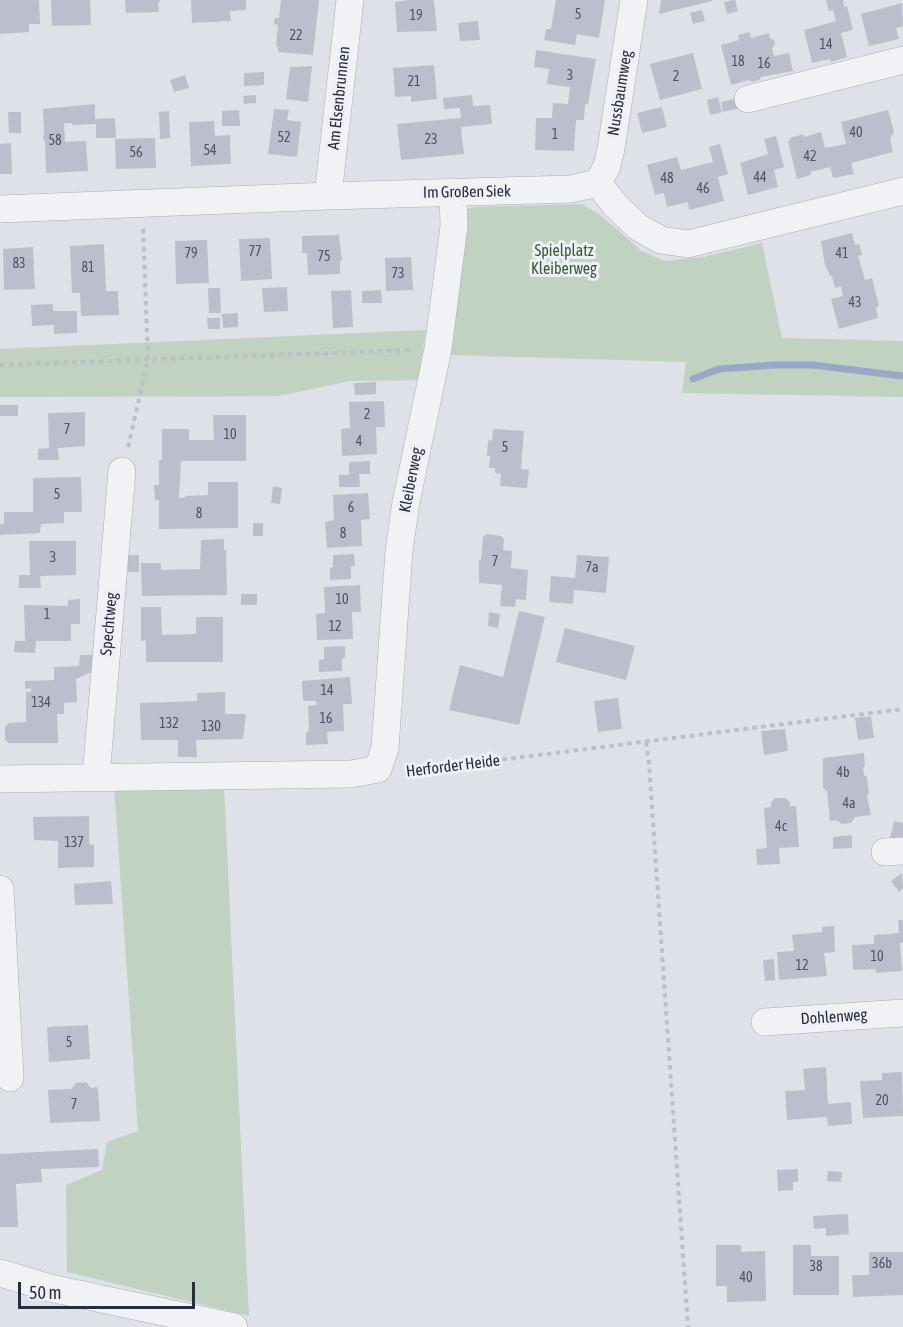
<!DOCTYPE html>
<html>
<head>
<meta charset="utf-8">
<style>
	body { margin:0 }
	#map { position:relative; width:903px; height:1327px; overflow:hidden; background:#dfe1e8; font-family:"Asap Condensed",sans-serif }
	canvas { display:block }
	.scale { position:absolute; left:18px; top:1282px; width:177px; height:27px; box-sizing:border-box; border:3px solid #282c3f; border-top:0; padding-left:8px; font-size:18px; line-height:21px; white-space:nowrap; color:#282c3f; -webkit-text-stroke:4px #eef0f6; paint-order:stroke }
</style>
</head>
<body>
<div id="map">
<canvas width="903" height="1327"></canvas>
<div class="scale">50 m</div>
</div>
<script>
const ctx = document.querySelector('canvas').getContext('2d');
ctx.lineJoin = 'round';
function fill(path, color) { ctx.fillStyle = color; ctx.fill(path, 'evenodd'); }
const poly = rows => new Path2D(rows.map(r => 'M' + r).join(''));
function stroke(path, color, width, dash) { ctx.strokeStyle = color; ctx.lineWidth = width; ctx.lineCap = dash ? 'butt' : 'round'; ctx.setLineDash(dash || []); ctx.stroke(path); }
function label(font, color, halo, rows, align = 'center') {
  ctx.font = font + ' "Asap Condensed",sans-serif'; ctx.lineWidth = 6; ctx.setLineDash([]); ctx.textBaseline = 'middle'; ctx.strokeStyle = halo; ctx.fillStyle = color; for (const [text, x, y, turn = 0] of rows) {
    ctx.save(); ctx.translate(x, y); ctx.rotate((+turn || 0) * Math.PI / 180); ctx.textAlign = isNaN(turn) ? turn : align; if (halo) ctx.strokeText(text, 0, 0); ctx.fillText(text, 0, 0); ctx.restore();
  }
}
const green = poly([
	[582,204,600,215,642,251,664,261,703,257,762,243,782,338,903,341,903,397,682,393,686,362,447,355,466,210,473,207],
	[426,330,418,380,351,381,279,396,0,397,0,349],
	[114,786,224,786,249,1316,67,1272,66,1185,102,1170,107,1142,138,1131]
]);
const stream = poly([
	[693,379,719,369,775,365,813,365,903,376]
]);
const building = poly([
	[0,0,39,0,40,24,29,24,29,32,0,34],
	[51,0,90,0,91,25,52,26],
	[125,0,160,0,160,2,158,2,159,12,126,13],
	[191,0,246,0,246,10,230,11,231,21,192,23],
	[281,0,319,0,313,55,278,52,278,47,276,47,278,25,274,24,275,18,279,18],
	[409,0,434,0,437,31,397,32,395,2],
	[556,0,605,0,599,38,577,34,575,45,544,40,546,29,551,29],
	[661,0,712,0,712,1,659,14],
	[733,0,735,0,738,11,727,14,724,2],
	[826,0,843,0,844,7,847,6,853,30,841,33,847,57,831,62,830,59,812,63,804,30,836,21,833,10,829,11],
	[902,3,903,26,896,28,899,39,869,46,861,14],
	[702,10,705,21,693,24,690,13],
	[478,21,480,40,460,41,458,23],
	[750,32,751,38,769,33,770,38,774,40,775,44,772,48,774,56,789,53,793,71,761,77,759,80,752,82,749,80,731,85,721,45,739,40,738,35],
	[536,50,596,59,588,104,585,104,584,120,576,120,574,151,535,150,536,118,552,118,553,103,568,104,570,87,547,84,549,69,534,67],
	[693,53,702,89,660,100,650,64],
	[434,65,437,99,411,102,411,96,395,97,393,68],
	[312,66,308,102,286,99,290,67],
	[264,72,264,85,244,86,244,73],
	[185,75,189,88,174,92,170,80],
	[256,95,256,103,244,104,243,96],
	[472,95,473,106,490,105,492,124,461,127,464,154,401,160,397,124,461,118,460,108,444,109,443,98],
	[718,97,722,112,710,115,707,100],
	[737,98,740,108,723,112,721,102],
	[95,104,95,119,115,118,116,138,96,138,96,124,72,125,72,123,64,123,65,142,86,141,88,171,46,173,45,141,43,139,44,133,43,109],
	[662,107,667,127,642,133,637,113],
	[274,109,289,110,287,120,301,122,297,157,268,154],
	[239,110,240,126,222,126,222,111],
	[888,110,894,132,890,139,893,152,851,163,854,174,833,178,830,167,810,172,811,175,797,179,788,141,790,140,790,138,803,134,804,137,821,132,825,148,846,144,841,122],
	[169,111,170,138,160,139,159,112],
	[8,112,21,112,21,133,9,133],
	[214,121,215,136,230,135,231,164,191,166,189,122],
	[776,136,784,167,774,170,778,187,748,195,740,163,768,154,764,139],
	[155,138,156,168,116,169,115,139],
	[11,143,12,174,0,174,0,144],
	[720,144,728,174,718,177,724,201,689,210,688,202,667,207,664,193,655,195,647,165,677,157,681,170,713,162,709,147],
	[852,233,855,245,859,244,862,255,858,256,865,280,872,278,879,306,876,307,878,318,839,329,831,299,843,296,841,286,835,288,832,276,830,276,825,265,821,241],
	[339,235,342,261,340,261,340,274,308,275,307,253,302,253,302,236],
	[270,238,272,279,241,281,239,239],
	[207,240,209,283,176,284,175,241],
	[104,244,106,291,118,291,119,315,81,316,80,293,72,293,70,246],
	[33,247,35,289,4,290,3,249],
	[411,257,413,290,386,291,385,258],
	[287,287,288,311,264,312,262,288],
	[208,288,220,288,221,313,209,313],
	[351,290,353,327,333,328,331,291],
	[381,290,382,303,362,303,362,291],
	[53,304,53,311,77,311,77,333,54,334,54,325,32,326,31,305],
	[238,313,238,327,223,328,222,314],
	[207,318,220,318,220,329,208,329],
	[376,382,376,394,355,395,354,383],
	[384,401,385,427,376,427,377,454,342,456,341,429,350,428,349,402],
	[0,405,18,405,18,416,0,416],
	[85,412,85,446,58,448,59,460,38,460,38,449,49,448,48,413],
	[213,415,246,415,246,461,181,461,179,498,185,498,185,496,208,495,208,482,238,482,238,528,159,529,159,500,155,500,154,485,159,485,159,460,162,460,162,429,189,429,189,440,214,440],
	[493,429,524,431,521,469,529,470,527,488,500,486,501,474,495,473,495,468,489,468,490,456,487,456,488,440,492,441],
	[370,461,370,474,359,474,360,487,339,487,339,475,349,475,349,462],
	[81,477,82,512,64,512,64,523,41,524,40,533,0,535,0,524,4,524,4,512,33,512,33,478],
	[273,486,282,488,280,504,271,503],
	[368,493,370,519,361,520,362,546,327,548,325,522,334,520,333,495],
	[253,523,263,523,263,536,253,536],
	[487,534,501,536,504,539,503,550,512,551,511,568,528,570,526,600,516,599,515,607,500,606,502,585,479,583,479,560,481,560,483,537],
	[224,539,224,550,226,550,227,595,142,596,141,563,161,563,161,570,200,569,201,540],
	[29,541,76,541,76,575,40,576,41,588,19,588,19,575,30,575],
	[354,554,355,566,351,566,351,579,330,580,330,568,333,567,333,555],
	[128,555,139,555,139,572,128,572],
	[577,555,609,557,606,593,574,590,573,604,549,602,551,576,575,578],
	[360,585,361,612,352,612,353,639,317,640,316,614,325,613,324,587],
	[241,594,257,594,257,605,241,605],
	[80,599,80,624,71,624,71,641,36,641,35,653,14,652,15,641,25,641,24,605,68,606,68,600],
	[141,607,161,607,162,635,196,634,196,617,223,617,223,662,146,662,146,640,141,641],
	[519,611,545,617,519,725,449,710,460,665,503,677],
	[489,612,500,614,498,628,488,626],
	[565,628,635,646,626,680,556,662],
	[345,646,345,658,342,659,342,671,319,672,319,660,324,659,324,647],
	[80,655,93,655,92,672,76,679,77,702,64,703,64,714,57,714,58,743,9,743,5,740,5,727,9,723,26,722,26,692,31,692,31,688,25,689,25,681,54,680,54,667,79,666],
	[350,677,352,704,343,704,344,731,327,732,328,744,306,745,306,732,309,731,308,706,317,705,316,701,303,701,302,681],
	[225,692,225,714,246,714,243,739,196,740,197,757,178,757,178,740,141,740,140,703,197,701,197,693],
	[618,698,622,729,598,732,594,701],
	[871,716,874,738,858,740,855,718],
	[785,729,788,751,764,755,761,731],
	[864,753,865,765,863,768,864,775,867,777,869,793,867,796,871,815,855,817,851,823,842,824,836,820,830,821,827,791,823,788,823,758],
	[775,798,785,798,790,802,790,806,796,806,799,847,779,848,780,864,757,865,756,849,767,848,764,808,771,807,771,803],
	[89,816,89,844,94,845,94,867,58,868,58,841,34,840,33,817],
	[894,821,903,823,903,842,890,839],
	[852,835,852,848,833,849,833,837],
	[902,873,903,888,899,892,891,881],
	[111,881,113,904,75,905,74,884],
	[898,920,903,920,903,943,900,943,902,971,876,973,876,969,853,970,852,945,874,944,874,935,899,933],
	[834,926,835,952,824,953,827,976,779,980,777,952,794,951,792,935,822,932,822,927],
	[774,959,775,980,765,981,763,960],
	[88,1025,90,1059,49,1062,47,1027],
	[826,1067,828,1104,851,1102,852,1124,828,1126,827,1117,787,1120,785,1091,805,1090,803,1069],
	[902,1072,903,1116,863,1118,860,1081,882,1080,882,1073],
	[86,1082,91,1088,98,1087,100,1121,50,1123,48,1090,71,1089,76,1083],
	[98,1149,99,1167,41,1169,42,1182,16,1184,18,1227,0,1227,0,1154],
	[798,1169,798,1182,793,1182,793,1190,778,1191,777,1170],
	[828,1171,842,1172,841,1182,827,1181],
	[848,1214,849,1234,826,1236,826,1228,814,1229,813,1216],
	[716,1245,741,1245,741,1252,765,1251,766,1301,727,1302,727,1286,716,1286],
	[793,1245,811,1245,811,1256,839,1256,839,1295,793,1295],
	[869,1252,903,1252,903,1295,853,1297,852,1275,869,1275]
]);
const path = poly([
	[0,365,413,350],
	[128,447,148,360,143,226],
	[646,742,649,764,688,1327],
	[404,772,903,709]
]);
const minor = poly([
	[748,99,903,60],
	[598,183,607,166,611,149,634,0],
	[328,196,350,0],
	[0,209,328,196,571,189,598,183,615,205,638,227,661,240,688,244,903,191],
	[96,777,122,471],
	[0,779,351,774,378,769,385,748,399,551,406,502,438,349,454,226,453,192],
	[885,852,903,851],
	[0,889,10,1078],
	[765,1022,903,1013],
	[0,1273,50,1288,234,1327]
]);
const numberNames = [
	["5",578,15],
	["19",416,16],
	["22",296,36],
	["14",826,45],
	["18",738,62],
	["16",764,64],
	["3",570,76],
	["2",676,77],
	["21",414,82],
	["40",856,133],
	["1",555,135],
	["52",284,138],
	["23",431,140],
	["58",55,141],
	["54",210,151],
	["56",136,153],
	["42",810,157],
	["44",760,178],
	["48",667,179],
	["46",703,189],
	["77",255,252],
	["79",191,254],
	["41",842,254],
	["75",324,257],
	["83",19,264],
	["81",88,268],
	["73",398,274],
	["43",855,303],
	["2",367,415],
	["7",67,430],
	["10",230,435],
	["4",359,442],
	["5",505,448],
	["5",57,495],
	["6",351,508],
	["8",199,514],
	["8",343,534],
	["3",53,558],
	["7",495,562],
	["7a",592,568],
	["10",342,600],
	["1",47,615],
	["12",335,627],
	["14",327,691],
	["134",41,703],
	["16",326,719],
	["132",169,724],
	["130",211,727],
	["4b",843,773],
	["4a",849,804],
	["4c",781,827],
	["137",74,843],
	["10",877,957],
	["12",802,966],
	["5",69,1043],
	["20",882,1101],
	["7",74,1105],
	["36b",882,1264],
	["38",816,1267],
	["40",746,1278]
];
const streetNames = [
	["Nussbaumweg",620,93,-81],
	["Am Elsenbrunnen",339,98,-84],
	["Im Großen Siek",467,192,-1],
	["Kleiberweg",411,480,-79],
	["Spechtweg",109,624,-85],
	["Herforder Heide",453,766,-7],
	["Dohlenweg",834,1017,-4]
];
const parkNames = [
	["Spielplatz",564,251],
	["Kleiberweg",564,269]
];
fill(green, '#c1d2c0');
stroke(stream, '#99a8c8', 7);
fill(building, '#bcbfcb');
stroke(minor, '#a8abb5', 28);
stroke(path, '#bdbfc6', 4, [4.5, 4.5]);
stroke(minor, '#f1f2f6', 27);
label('14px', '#4d5162', null, numberNames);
label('16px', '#282c3f', '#eef0f6', streetNames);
label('16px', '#355b35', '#eef0f6', parkNames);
</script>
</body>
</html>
